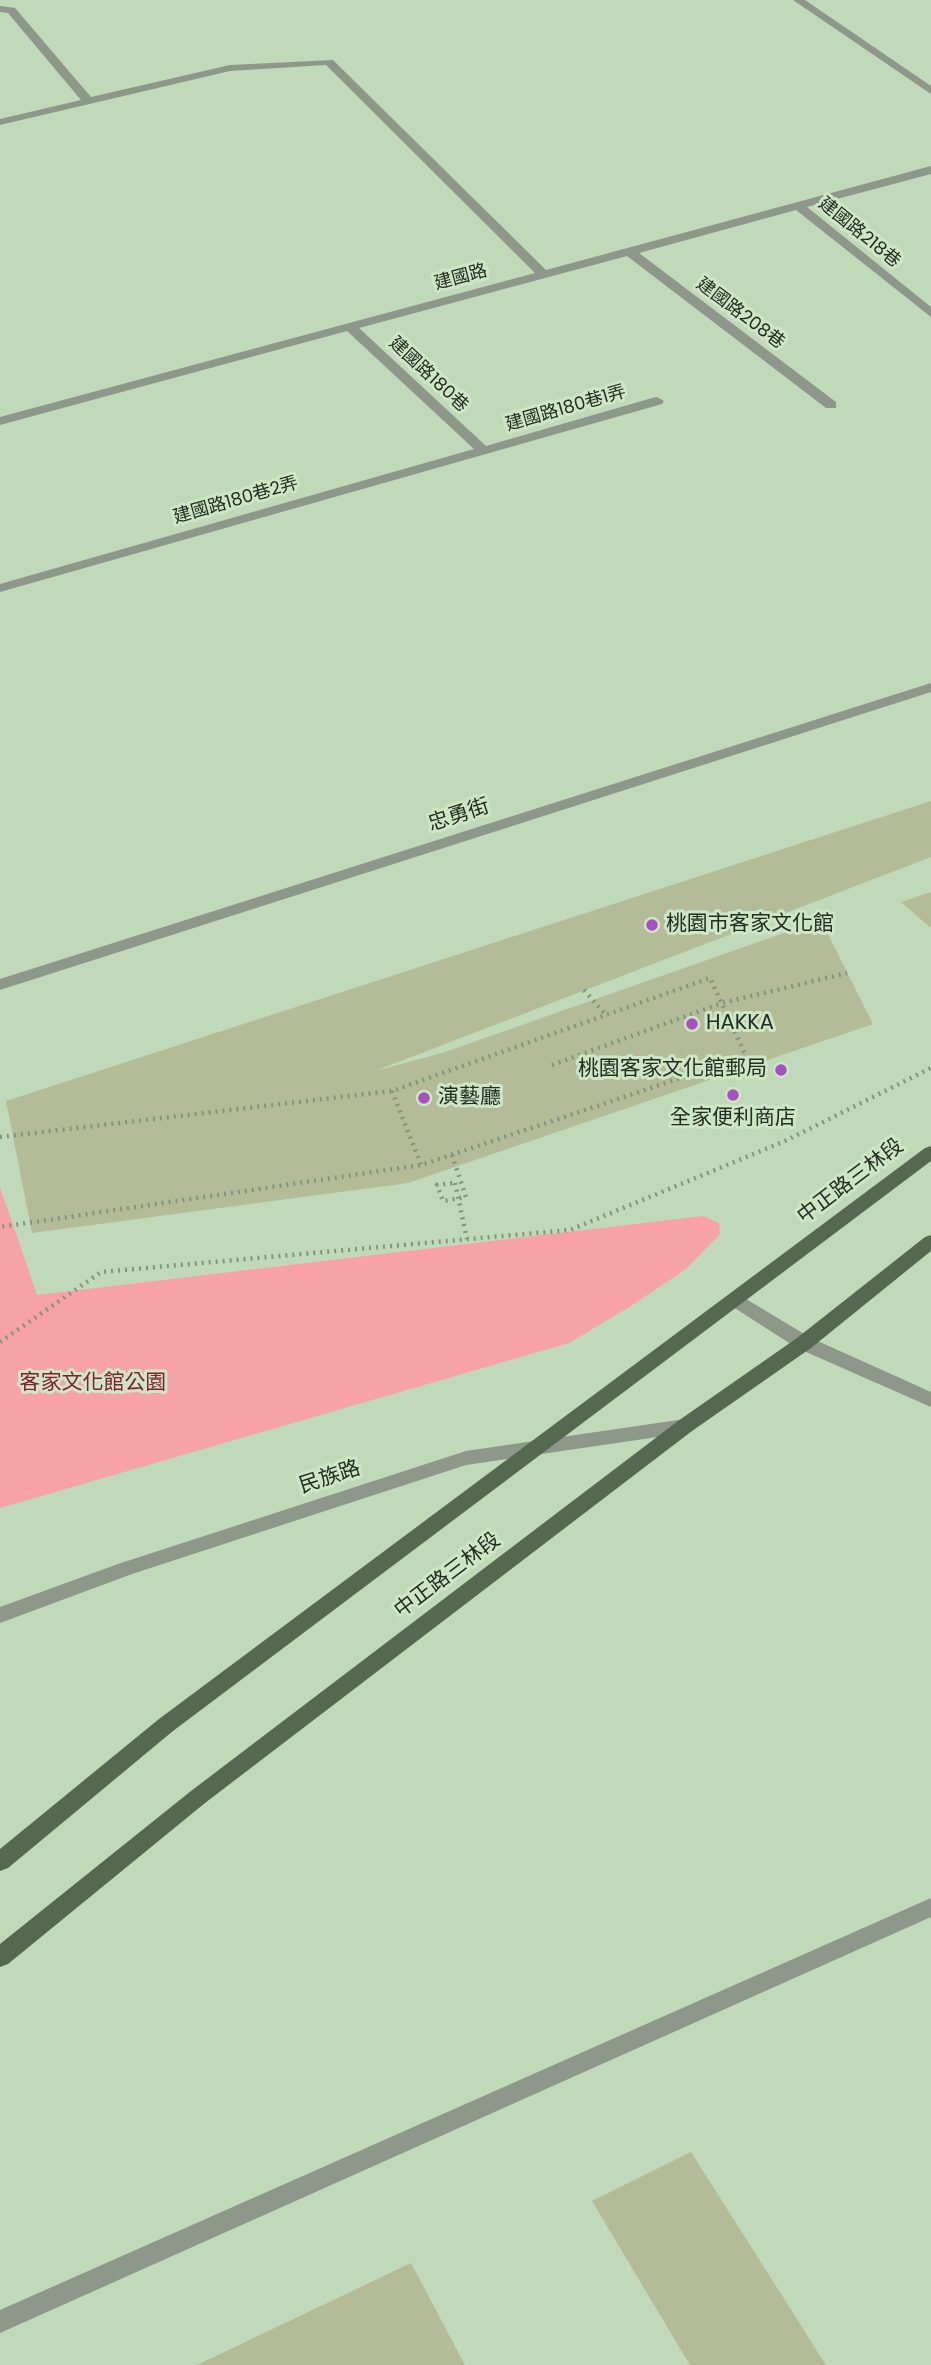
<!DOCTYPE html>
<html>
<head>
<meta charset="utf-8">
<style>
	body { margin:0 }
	canvas { display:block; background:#c0d9b8 }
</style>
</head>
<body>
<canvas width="931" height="2365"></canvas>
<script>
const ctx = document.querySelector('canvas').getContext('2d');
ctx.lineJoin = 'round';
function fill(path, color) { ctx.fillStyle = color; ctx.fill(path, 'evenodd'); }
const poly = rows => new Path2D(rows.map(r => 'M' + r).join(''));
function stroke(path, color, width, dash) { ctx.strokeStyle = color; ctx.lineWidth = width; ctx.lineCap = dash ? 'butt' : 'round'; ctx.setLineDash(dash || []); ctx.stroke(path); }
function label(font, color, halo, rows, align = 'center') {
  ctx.font = font + ' Poppins,"Noto Sans TC",sans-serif'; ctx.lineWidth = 6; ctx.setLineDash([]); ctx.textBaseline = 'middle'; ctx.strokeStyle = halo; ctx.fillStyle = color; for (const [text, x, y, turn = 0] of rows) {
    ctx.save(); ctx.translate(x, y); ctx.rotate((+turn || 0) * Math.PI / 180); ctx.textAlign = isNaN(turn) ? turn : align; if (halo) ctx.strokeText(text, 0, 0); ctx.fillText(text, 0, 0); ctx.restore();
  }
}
const green = poly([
	[0,1187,37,1295,703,1216,719,1223,720,1234,686,1269,634,1304,569,1343,0,1508]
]);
const building = poly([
	[931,801,931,857,375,1071,442,1053,821,920,873,1024,408,1183,32,1233,6,1101],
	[931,892,931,928,901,902],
	[691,2152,826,2365,690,2365,592,2201],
	[411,2263,465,2365,197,2365]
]);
const path = poly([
	[584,990,606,1015],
	[552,1065,722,1003,847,973],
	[392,1091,421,1165],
	[0,1137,392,1091,710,978,746,1056,421,1165,0,1227],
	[455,1183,467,1239],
	[0,1342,101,1272,570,1230,785,1141,931,1068]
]);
const minor = poly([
	[793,0,805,0,931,86,931,94,793,0],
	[0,6,15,8,91,97,230,65,333,60,546,270,931,166,931,174,807,207,931,307,931,317,796,210,639,253,836,402,836,408,826,408,627,256,359,328,486,446,652,398,657,397,664,401,662,404,0,592,0,584,474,449,347,331,0,425,0,417,535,273,326,65,230,71,0,125,0,119,81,100,8,13,0,12,0,6],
	[931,683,931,692,0,990,0,979,931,683],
	[736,1293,811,1338,931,1392,931,1407,797,1348,730,1305,727,1300,730,1295,736,1293],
	[685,1419,692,1421,694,1426,692,1431,685,1433,466,1465,132,1574,0,1623,0,1607,118,1564,466,1451,685,1419],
	[931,1898,931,1917,0,2333,0,2310,931,1898]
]);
const major = poly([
	[931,1146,931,1161,173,1731,8,1868,0,1871,0,1849,159,1719,925,1148,931,1146],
	[931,1235,931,1251,811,1348,692,1431,205,1803,8,1964,0,1967,0,1944,191,1791,678,1421,797,1338,925,1237,931,1235]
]);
const pathBridge = poly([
	[452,1155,466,1197,443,1201,437,1185,455,1183]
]);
const markers = [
	[652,925,7,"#a651bf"],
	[692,1024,7,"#a651bf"],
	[781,1070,7,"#a651bf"],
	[733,1095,7,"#a651bf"],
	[424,1098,7,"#a651bf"]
];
const farStreetnames = [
	["建國路218巷",859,233,39],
	["建國路",461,278,-15],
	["建國路208巷",740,314,37],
	["建國路180巷",428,375,43],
	["建國路180巷1弄",566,409,-16],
	["建國路180巷2弄",236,501,-16]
];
const streetNames = [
	["忠勇街",459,816,-18],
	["中正路三林段",851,1182,-37],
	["民族路",330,1478,-18],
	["中正路三林段",448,1576,-37]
];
const poiNames = [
	["桃園市客家文化館",666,925],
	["HAKKA",706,1024],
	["桃園客家文化館郵局",767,1070,"right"],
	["演藝廳",438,1098],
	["全家便利商店",733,1119,"center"]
];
const parkNames = [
	["客家文化館公園",93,1384]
];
fill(green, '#f7a2a4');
fill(building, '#b3bc97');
stroke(path, '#83967d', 4.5, [2, 5]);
fill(minor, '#8d978a');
fill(major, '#556850');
stroke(pathBridge, '#83967d', 4.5, [2, 5]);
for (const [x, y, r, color] of markers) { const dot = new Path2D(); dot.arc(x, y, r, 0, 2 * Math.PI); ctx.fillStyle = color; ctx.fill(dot); stroke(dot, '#cde6c5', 2.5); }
label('18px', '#242d21', '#cde6c5', farStreetnames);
label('21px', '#242d21', '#cde6c5', streetNames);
label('21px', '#242d21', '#cde6c5', poiNames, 'left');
label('21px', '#881c2d', '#cde6c5', parkNames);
</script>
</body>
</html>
